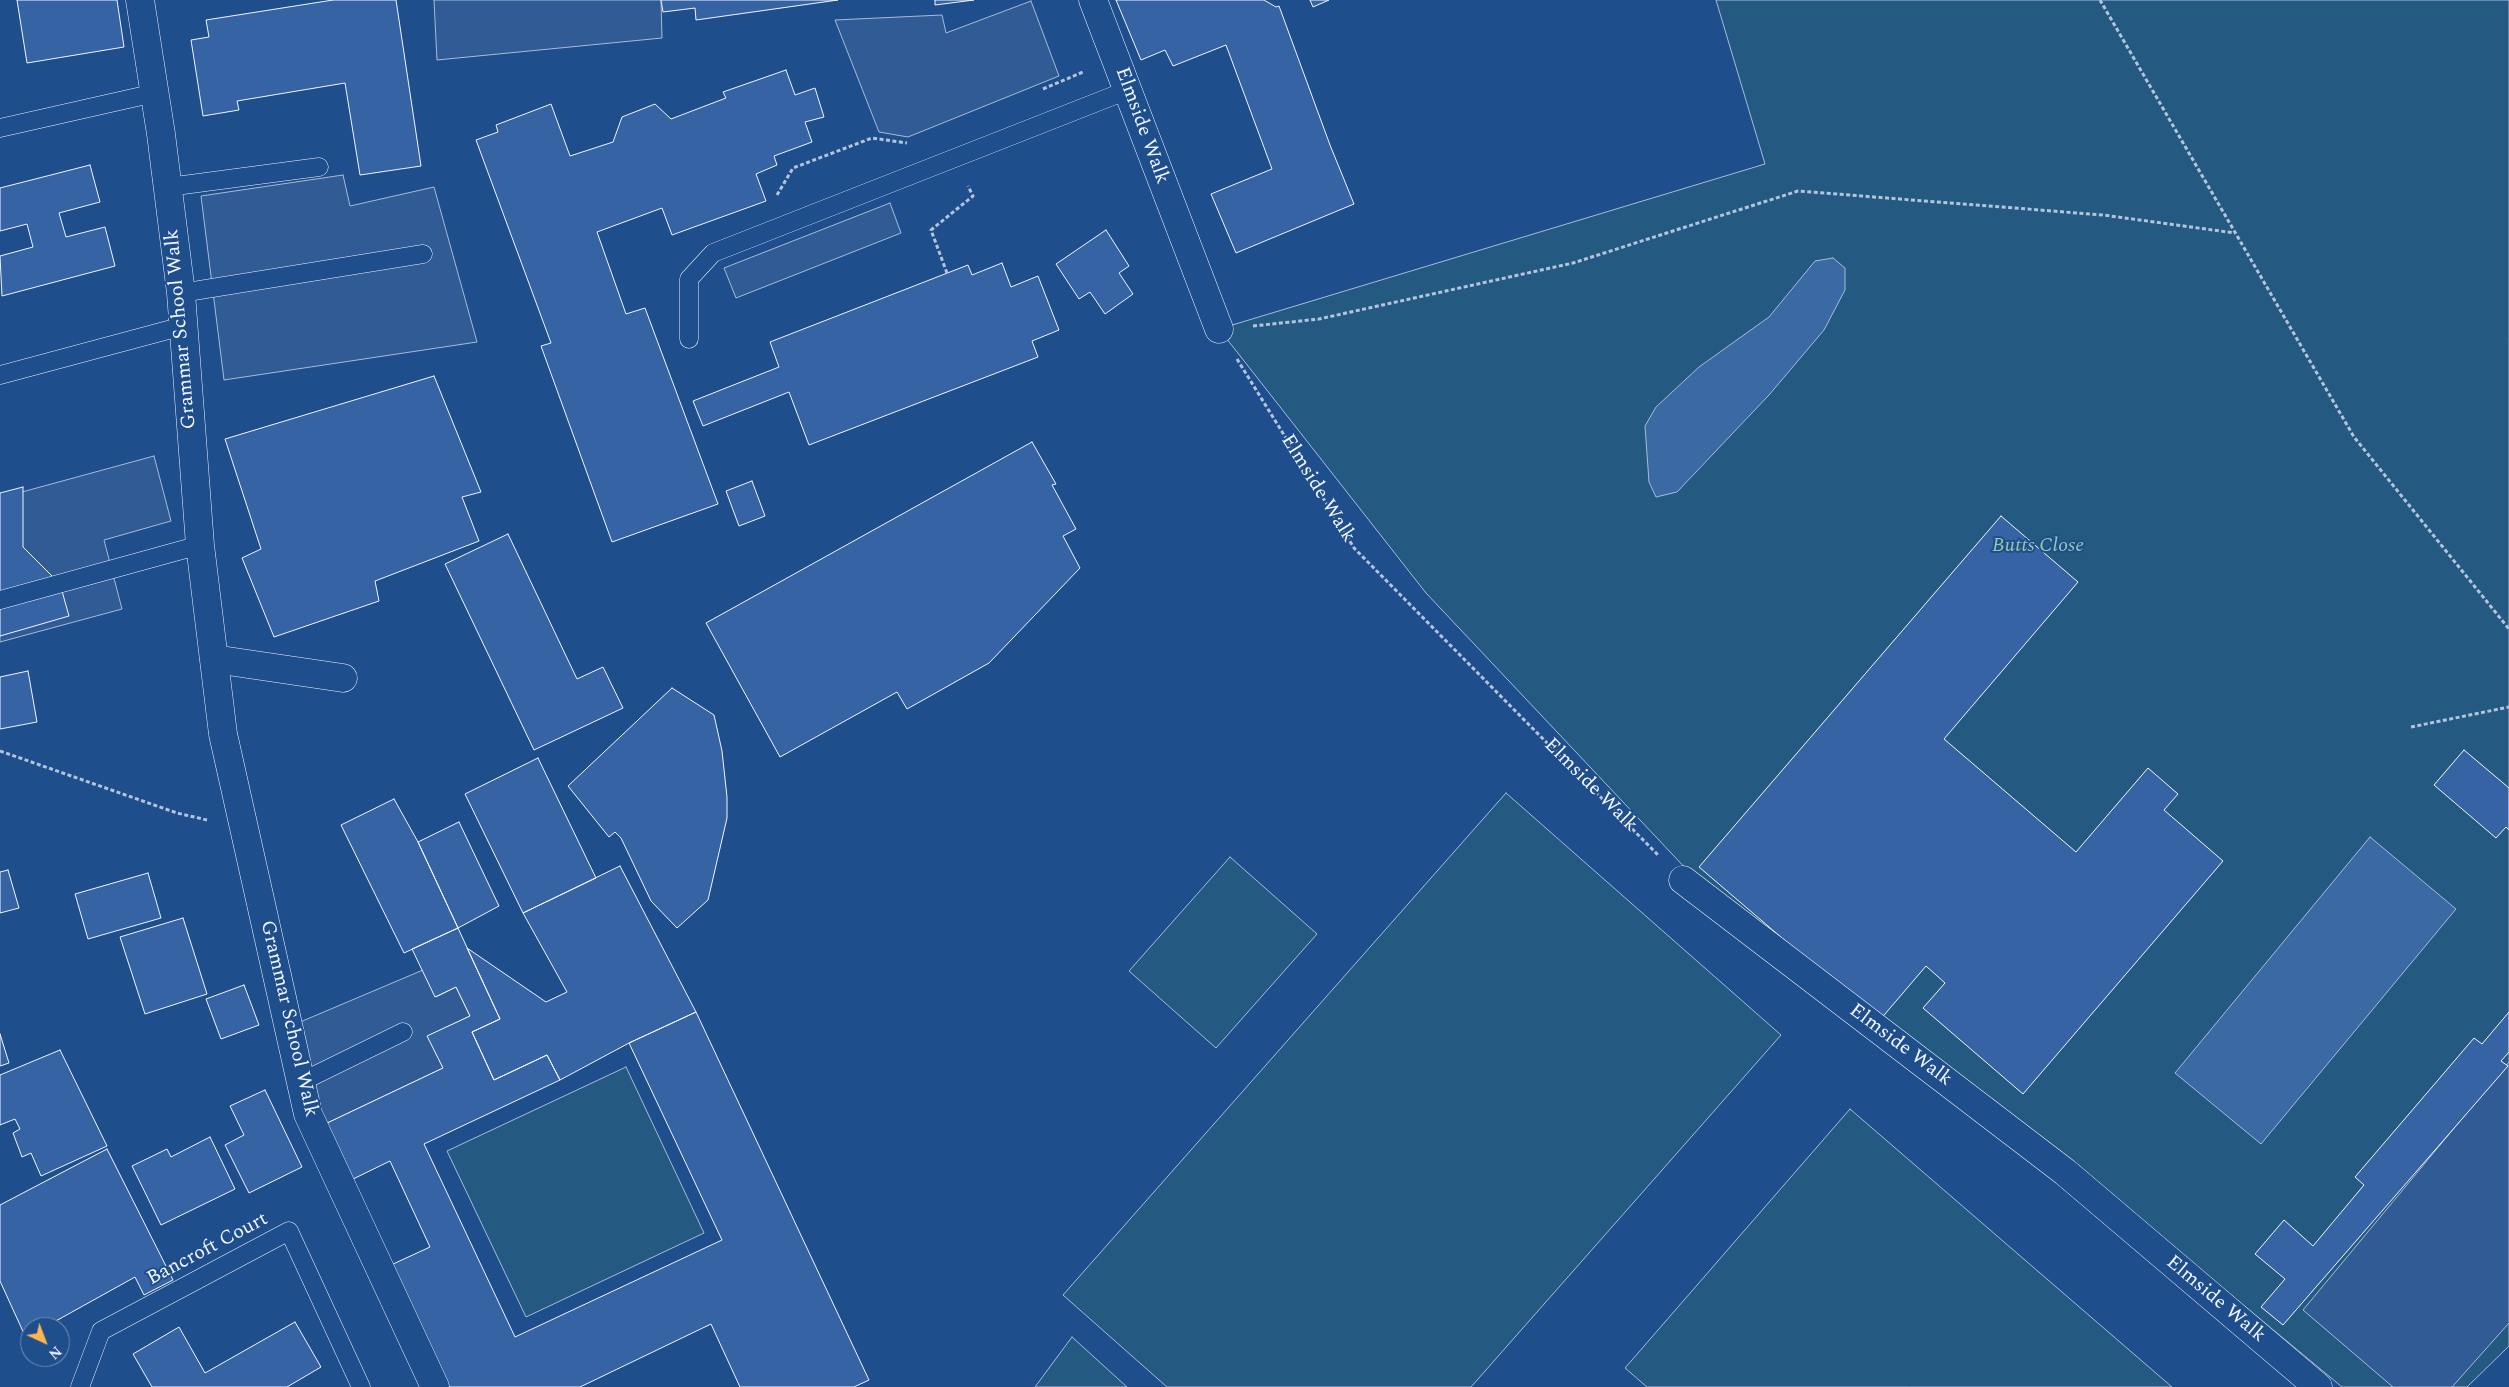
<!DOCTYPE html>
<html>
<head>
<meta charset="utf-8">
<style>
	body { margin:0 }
	#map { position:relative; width:2509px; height:1387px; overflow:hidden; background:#1f4e8c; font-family:Spectral,serif }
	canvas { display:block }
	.north { position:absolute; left:20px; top:1317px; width:50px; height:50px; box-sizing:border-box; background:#1f4e8c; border:1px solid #7391ba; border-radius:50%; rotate:137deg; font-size:14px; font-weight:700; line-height:20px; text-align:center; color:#f2f6ff }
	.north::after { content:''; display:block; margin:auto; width:18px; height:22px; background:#ffb74d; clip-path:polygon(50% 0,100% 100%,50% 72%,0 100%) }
</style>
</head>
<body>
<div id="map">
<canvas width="2509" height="1387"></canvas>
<div class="north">N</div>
</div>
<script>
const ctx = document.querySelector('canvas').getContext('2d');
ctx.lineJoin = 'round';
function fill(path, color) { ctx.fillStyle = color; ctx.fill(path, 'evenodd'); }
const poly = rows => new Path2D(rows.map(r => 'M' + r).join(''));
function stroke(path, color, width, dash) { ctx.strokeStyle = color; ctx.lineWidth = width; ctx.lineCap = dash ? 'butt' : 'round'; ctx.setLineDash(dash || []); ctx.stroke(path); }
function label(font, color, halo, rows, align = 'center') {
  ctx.font = font + ' Spectral,serif'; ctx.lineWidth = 4; ctx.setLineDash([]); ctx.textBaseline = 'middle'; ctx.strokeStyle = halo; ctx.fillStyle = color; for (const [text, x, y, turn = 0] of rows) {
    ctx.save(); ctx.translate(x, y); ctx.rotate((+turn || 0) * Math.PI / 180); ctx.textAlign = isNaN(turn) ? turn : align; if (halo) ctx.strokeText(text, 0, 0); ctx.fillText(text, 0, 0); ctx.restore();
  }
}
const green = poly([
	[1716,0,2509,0,2509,1346,2467,1387,2342,1387,2060,1153,1689,872,1426,593,1219,329,1765,164,1716,0],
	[1506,793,1781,1035,1471,1387,1167,1387,1063,1295,1506,793],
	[1230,857,1317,934,1216,1048,1129,971,1230,857],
	[626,1067,704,1233,526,1317,447,1151,626,1067],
	[1850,1109,2172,1387,1647,1387,1625,1368,1850,1109],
	[1072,1337,1127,1387,1035,1387,1072,1337]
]);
const parking = poly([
	[434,0,661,0,662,38,437,60,434,0],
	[1031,1,1059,76,908,137,879,132,835,20,942,15,946,33,1031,1],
	[343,175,350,206,434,187,477,342,224,380,201,196,343,175],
	[890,203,901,233,736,298,724,268,890,203],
	[154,456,171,521,104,540,122,609,0,642,0,498,154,456],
	[423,970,436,997,456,987,470,1016,428,1036,443,1068,323,1125,286,1028,423,970],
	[2509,1062,2509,1323,2452,1387,2393,1387,2303,1310,2509,1062]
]);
const water = poly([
	[1833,258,1845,268,1845,290,1824,330,1769,395,1677,492,1656,497,1649,482,1645,426,1656,407,1699,367,1769,317,1815,261,1833,258],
	[2370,837,2456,909,2261,1144,2175,1073,2370,837]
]);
const building = poly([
	[17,0,117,0,124,47,27,63,17,0],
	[333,0,396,0,421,166,360,175,345,83,237,101,239,110,203,116,191,40,209,37,206,20,333,0],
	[661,0,838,0,696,20,695,8,663,12,661,0],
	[935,0,974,0,935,5,935,0],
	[1116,0,1264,0,1276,7,1279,6,1330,145,1354,204,1236,253,1211,194,1272,169,1226,45,1173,66,1165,50,1141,60,1116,0],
	[1310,0,1329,0,1313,7,1310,0],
	[786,70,795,95,815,88,824,117,805,122,812,142,774,156,777,165,756,174,766,201,672,235,662,208,597,232,626,314,645,308,718,504,612,542,541,346,551,343,476,140,498,132,496,125,551,104,570,156,613,142,622,117,655,104,671,119,726,98,723,92,786,70],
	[90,165,100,202,59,213,66,237,105,227,115,266,2,296,0,256,33,247,27,224,0,231,0,188,90,165],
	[1106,230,1129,266,1119,273,1133,294,1105,314,1090,292,1079,299,1056,264,1106,230],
	[1002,263,1011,287,1038,276,1059,330,1032,341,1038,357,809,445,789,392,703,426,693,401,779,367,770,342,968,265,972,275,1002,263],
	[434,376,481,492,462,497,479,541,375,581,379,601,274,637,242,558,261,549,225,439,434,376],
	[1032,442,1056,484,1052,485,1076,529,1063,536,1080,568,989,663,907,709,897,692,780,757,706,623,1032,442],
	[752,481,765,516,739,526,726,491,752,481],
	[23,487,23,547,60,584,69,616,0,636,0,493,23,487],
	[2001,516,2078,582,1944,739,2076,852,2148,768,2178,794,2164,810,2223,861,2023,1094,1923,1008,1945,983,1926,966,1879,1021,1699,867,2001,516],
	[508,534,577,679,603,667,623,708,534,750,445,564,508,534],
	[28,671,37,722,0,729,0,677,28,671],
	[672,688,714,715,722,751,727,797,727,818,708,900,677,928,651,901,621,838,615,832,609,837,568,786,672,688],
	[2464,750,2509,788,2509,830,2506,827,2496,838,2434,785,2464,750],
	[538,758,596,878,523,913,465,794,538,758],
	[394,799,418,842,458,928,404,953,341,825,394,799],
	[459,822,499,906,458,928,418,842,459,822],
	[620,866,696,1012,629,1043,560,1080,547,1055,494,1080,472,1032,500,1019,467,948,546,1002,567,992,523,913,620,866],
	[8,870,19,908,0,913,0,872,8,870],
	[148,873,161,918,88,939,75,894,148,873],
	[183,918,207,994,145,1014,120,937,183,918],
	[458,928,500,1019,472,1032,494,1080,547,1055,560,1080,424,1144,515,1337,722,1240,629,1043,696,1012,869,1380,854,1387,740,1387,711,1324,580,1387,449,1387,391,1265,430,1247,390,1161,349,1181,323,1125,443,1068,427,1036,470,1016,456,987,435,997,412,949,458,928],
	[244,985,259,1025,221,1039,206,999,244,985],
	[2509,1012,2509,1052,2501,1061,2508,1066,2283,1325,2261,1307,2285,1279,2255,1254,2284,1220,2313,1246,2364,1185,2355,1177,2474,1038,2482,1044,2509,1012],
	[0,1034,9,1063,0,1066,0,1034],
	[60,1050,107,1146,41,1176,31,1153,22,1157,13,1133,20,1129,15,1119,0,1125,0,1075,60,1050],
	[265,1090,302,1167,249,1193,225,1145,244,1135,230,1106,265,1090],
	[210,1137,235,1189,161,1225,132,1166,167,1149,171,1157,210,1137],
	[107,1149,173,1280,144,1295,135,1277,45,1327,30,1327,30,1335,26,1338,0,1281,0,1205,107,1149],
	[295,1322,321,1367,287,1387,152,1387,133,1354,179,1327,205,1373,295,1322]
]);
const path = poly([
	[2100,0,2354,437,2509,629],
	[1043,89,1083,72],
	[777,195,793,168,872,138,907,143],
	[947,273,931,230,973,196,968,186],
	[1253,326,1319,319,1573,263,1798,191,2103,215,2235,233],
	[1237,359,1354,548,1659,856],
	[2411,727,2509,707],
	[0,751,177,813,207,820]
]);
const lane = poly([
	[0,128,155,93],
	[168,187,319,167],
	[181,293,423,254],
	[689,339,689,279,713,253,1128,90],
	[0,375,183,326],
	[0,600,200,545],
	[301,1082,403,1032],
	[80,1387,101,1331,289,1231,361,1387]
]);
const street = poly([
	[140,0,161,134,181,293,200,545,223,734,308,1114,435,1387],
	[1093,0,1219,329],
	[214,659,343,678],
	[1683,880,2065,1172,2318,1387]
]);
const streetNames = [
	["Elmside Walk",1141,126,70],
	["Grammar School Walk",182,329,-95],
	["Elmside Walk",1317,489,58],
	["Elmside Walk",1590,786,45],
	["Grammar School Walk",288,1019,77],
	["Elmside Walk",1900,1046,37],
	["Bancroft Court",208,1250,-28],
	["Elmside Walk",2215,1300,40]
];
const parkNames = [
	["Butts Close",2038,547]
];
fill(green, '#245a82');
stroke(green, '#a8bbd7', 1);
fill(parking, '#305b95');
stroke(parking, '#a8bbd7', 1);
fill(water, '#3b69a3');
stroke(water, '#a8bbd7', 1);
fill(building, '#3563a3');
stroke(building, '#f2f6ff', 1);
stroke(lane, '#f2f6ff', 19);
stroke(street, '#f2f6ff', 29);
stroke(path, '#b3c4dc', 3, [4, 2.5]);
stroke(lane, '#1f4e8c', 18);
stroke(street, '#1f4e8c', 28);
label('20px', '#f2f6ff', '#1f4e8c', streetNames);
label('italic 20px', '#97c8a6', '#1f4e8c', parkNames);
</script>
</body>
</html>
